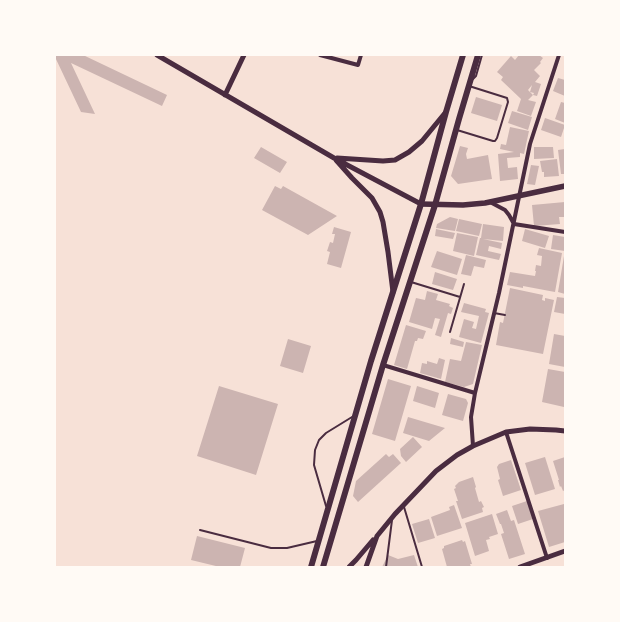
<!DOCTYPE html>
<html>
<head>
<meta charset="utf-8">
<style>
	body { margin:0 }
	#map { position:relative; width:620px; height:622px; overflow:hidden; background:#f7e1d7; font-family:"DejaVu Sans",sans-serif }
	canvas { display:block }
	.frame { position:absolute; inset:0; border:56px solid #fffaf5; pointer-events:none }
</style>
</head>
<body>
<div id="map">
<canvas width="620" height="622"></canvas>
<div class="frame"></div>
</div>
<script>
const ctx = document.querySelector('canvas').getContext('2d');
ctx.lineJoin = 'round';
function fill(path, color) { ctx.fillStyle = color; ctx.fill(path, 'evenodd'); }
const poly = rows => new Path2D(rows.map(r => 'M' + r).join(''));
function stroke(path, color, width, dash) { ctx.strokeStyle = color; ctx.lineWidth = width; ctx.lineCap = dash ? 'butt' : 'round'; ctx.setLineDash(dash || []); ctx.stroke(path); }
const building = poly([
	[55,55,83,55,167,95,162,106,71,63,95,114,81,112,55,57],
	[519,55,535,55,536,56,537,55,539,55,543,58,540,62,541,63,534,70,540,76,535,82,541,84,537,96,533,95,534,93,530,92,532,85,528,90,533,95,528,100,536,102,531,116,517,111,521,99,501,80,503,77,497,72,511,56,515,60],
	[558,78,565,80,565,96,553,91],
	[476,97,502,105,497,121,471,113],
	[561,102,565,103,565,123,555,119],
	[512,111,532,117,528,130,508,123],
	[545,118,565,125,561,137,541,130],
	[510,127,529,131,524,154,520,153,520,157,507,158,508,168,517,167,518,179,500,181,498,154,514,152,500,149,501,144,506,145],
	[460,146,468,148,466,154,467,159,488,155,492,179,458,184,451,176],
	[261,147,287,162,280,173,254,158],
	[534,147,553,147,554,158,534,159],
	[565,149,565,174,561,174,558,150],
	[557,159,559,176,544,177,544,172,542,172,540,161],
	[531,165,539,166,535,185,527,184],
	[275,186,281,189,283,186,337,216,308,235,262,210],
	[565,202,565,217,559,217,560,224,534,226,532,205],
	[450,217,458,219,455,231,436,228,437,224],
	[459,219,482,224,479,236,456,231],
	[483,224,504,227,503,241,483,239,502,243,501,249,489,246,488,251,501,254,499,260,476,255,480,238,481,238],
	[334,227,351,232,341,268,327,264,330,252,327,251,330,242,333,243,335,234,332,234],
	[436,229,455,233,453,239,435,236],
	[525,229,549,236,545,248,522,241],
	[457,233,478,237,474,256,453,251],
	[553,235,565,237,565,251,551,249],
	[539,248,562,253,555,292,523,286,523,288,507,285,510,272,535,276,536,271,535,271,536,265,541,266,542,256,537,255],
	[437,251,462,259,457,275,431,267],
	[466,255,486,260,484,268,474,266,471,276,461,274],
	[564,256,565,256,565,294,558,292],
	[435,272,457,279,453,290,432,284],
	[510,288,543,295,542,300,545,301,545,298,554,300,543,354,496,345,500,322,503,323],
	[427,291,438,294,436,300,450,304,449,306,453,308,451,314,448,313,441,337,435,335,440,319,435,318,432,329,409,322,416,298,425,300],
	[557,297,565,298,565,314,554,312],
	[464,303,486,309,485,312,489,313,481,343,459,337,464,319,474,322,472,328,476,329,479,316,461,312],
	[406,325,426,331,423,339,418,338,417,341,415,341,407,369,394,365],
	[554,334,565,336,565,367,549,364],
	[451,338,464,342,463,347,450,344],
	[288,339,311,346,303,373,280,366],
	[466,342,482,345,473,384,464,387,445,382,450,359,461,361],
	[439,358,445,360,441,379,420,373,422,363,427,364,427,361,437,364],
	[548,369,565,372,565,403,564,407,542,402],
	[388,379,411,386,395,441,372,434],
	[219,386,278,404,256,475,197,456],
	[417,386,439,393,435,408,413,401],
	[448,394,466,399,468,403,463,421,442,415],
	[408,417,445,428,429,441,403,433],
	[413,437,422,447,406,462,401,456,400,449],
	[386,454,389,457,393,454,401,463,358,502,353,496,356,481],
	[545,457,555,489,535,495,525,463],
	[565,457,565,490,563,491,561,486,560,487,558,480,559,480,553,461],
	[511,460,521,490,503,496,498,480,500,479,497,467,499,464],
	[473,477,476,487,475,488,479,502,481,501,484,507,482,508,483,512,462,519,456,501,458,501,454,489,456,488,455,486,459,482],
	[527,501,533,519,518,524,512,506],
	[564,504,565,508,565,542,549,547,538,511],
	[454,505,462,528,437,536,431,517,450,510,449,507],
	[507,510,511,521,514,520,525,554,509,559,501,534,504,533,501,524,500,524,496,514],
	[492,514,498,534,489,537,490,539,486,540,489,551,475,556,465,523],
	[429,519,435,538,418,543,412,524],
	[197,536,245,548,240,567,220,567,191,560],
	[462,540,463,542,465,541,472,564,470,564,471,567,447,567,442,549,444,548,444,546],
	[388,555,398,559,414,555,418,567,382,567]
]);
const service = poly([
	[473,79,476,76,482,55],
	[457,130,493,141,495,141,497,138,508,102,507,98,469,86],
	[411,282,460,297],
	[494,313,505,315],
	[450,332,464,284],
	[326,506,314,465,315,450,319,440,326,433,352,417],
	[404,507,422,567],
	[200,530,271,548,287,548,317,541],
	[386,567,392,520]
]);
const minor = poly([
	[320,55,358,65,361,55],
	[490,202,505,210,509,215,514,224],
	[514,224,565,232],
	[383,365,475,393],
	[506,432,547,558],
	[473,446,471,417,475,393,499,293,530,144,559,55]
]);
const tertiary = poly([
	[157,55,334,158,421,204],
	[225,95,244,55],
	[337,158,383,161,395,160,409,152,422,141,445,113],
	[336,160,352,178,372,198,380,212,383,222,388,252,393,292],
	[349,567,356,560,373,540],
	[366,567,377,536,395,514,416,492,436,471,457,455,473,446,506,432,530,429,556,430,565,431],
	[520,567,565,551]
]);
const secondary = poly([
	[421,204,463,205,485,203,565,186]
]);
const primary = poly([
	[311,567,371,361,421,204,446,112,463,55],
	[323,567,383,365,435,205,459,119,478,55]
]);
fill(building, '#ccb4b1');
stroke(service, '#4a2c40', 2);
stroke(minor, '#4a2c40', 4);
stroke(tertiary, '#4a2c40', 5);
stroke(secondary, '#4a2c40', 5.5);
stroke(primary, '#4a2c40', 6);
</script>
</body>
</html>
